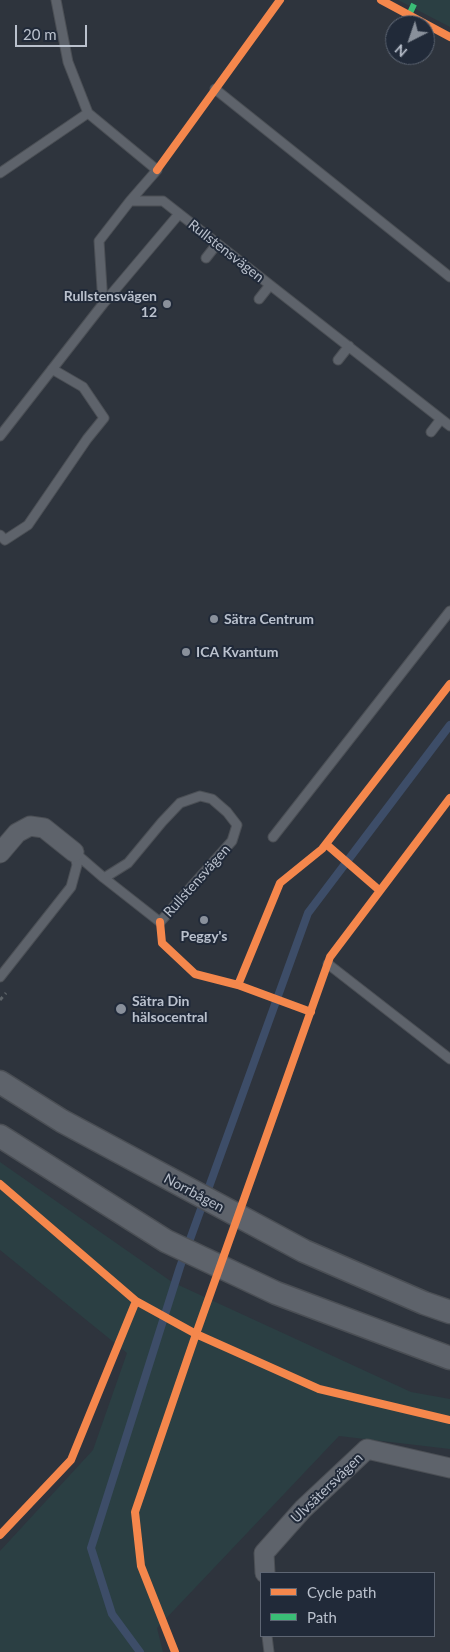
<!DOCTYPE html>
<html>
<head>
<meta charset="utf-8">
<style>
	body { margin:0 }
	#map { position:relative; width:450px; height:1652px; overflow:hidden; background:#2e343d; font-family:Lato,sans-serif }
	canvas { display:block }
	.legend { position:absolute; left:260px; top:1572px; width:175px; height:65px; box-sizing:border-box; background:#212a39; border:1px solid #5e6674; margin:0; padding:6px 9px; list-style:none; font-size:15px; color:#bac1cd }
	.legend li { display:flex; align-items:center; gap:10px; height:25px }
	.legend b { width:25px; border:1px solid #5e6674 }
	.north { position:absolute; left:385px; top:15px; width:50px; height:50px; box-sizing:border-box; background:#212a39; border:1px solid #5e6674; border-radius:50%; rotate:221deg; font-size:14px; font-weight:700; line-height:20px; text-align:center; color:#bac1cd }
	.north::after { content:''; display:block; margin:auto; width:18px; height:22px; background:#89909b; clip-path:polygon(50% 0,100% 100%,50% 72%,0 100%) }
	.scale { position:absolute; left:15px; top:25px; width:72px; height:22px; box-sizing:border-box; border:2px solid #bac1cd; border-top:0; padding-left:6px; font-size:15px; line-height:18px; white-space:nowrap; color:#bac1cd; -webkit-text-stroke:4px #212a39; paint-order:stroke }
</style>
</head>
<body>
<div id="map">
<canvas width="450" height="1652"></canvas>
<ul class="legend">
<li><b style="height:6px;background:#f5874c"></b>Cycle path</li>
<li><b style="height:6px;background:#3abd76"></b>Path</li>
</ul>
<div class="north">N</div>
<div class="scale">20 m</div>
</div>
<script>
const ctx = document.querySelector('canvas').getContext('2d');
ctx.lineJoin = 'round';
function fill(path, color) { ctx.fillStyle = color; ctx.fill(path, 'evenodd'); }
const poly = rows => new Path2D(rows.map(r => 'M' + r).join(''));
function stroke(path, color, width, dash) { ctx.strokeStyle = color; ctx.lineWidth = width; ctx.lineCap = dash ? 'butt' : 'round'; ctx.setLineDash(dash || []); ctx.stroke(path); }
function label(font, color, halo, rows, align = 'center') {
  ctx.font = font + ' Lato,sans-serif'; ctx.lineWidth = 4; ctx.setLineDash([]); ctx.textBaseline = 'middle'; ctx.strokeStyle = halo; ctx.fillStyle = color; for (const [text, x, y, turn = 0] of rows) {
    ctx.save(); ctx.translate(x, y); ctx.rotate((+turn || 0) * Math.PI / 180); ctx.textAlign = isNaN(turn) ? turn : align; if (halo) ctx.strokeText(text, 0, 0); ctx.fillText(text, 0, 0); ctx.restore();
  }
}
const green = poly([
	[398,0,450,0,450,27],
	[0,1162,172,1282,411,1392,450,1399,450,1449,339,1436,157,1628,163,1652,0,1652,0,1551,93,1450,127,1353,0,1250]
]);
const stream = poly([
	[140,1652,112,1614,91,1548,180,1267,308,913,450,725]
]);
const path = poly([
	[0,1000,6,993]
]);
const service = poly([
	[215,89,450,277],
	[88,113,157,170,130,201],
	[0,173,88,113,68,62,56,0],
	[206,258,217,244],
	[259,299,270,285],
	[103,304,99,241,130,201,163,201,450,426],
	[338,360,349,346],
	[431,432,441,419],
	[0,436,103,304,179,214],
	[0,535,5,540,28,525,87,439,104,418,83,387,52,369],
	[273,837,450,611],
	[74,852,104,878,160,922,232,841,237,825,227,812,212,799,200,796,180,803,162,822,128,863,104,878],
	[328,964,450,1059],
	[0,977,71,887,77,865,74,852],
	[267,1636,269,1652]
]);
const minor = poly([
	[0,853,17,833,30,826,44,828,74,852],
	[265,1573,264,1553,303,1509,367,1449,450,1468]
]);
const tertiary = poly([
	[0,1082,62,1121,304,1251,424,1303,450,1312],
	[0,1136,166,1241,276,1293,450,1358]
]);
const quiet = poly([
	[409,15,416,0]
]);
const cycleway = poly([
	[381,0,450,37],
	[157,170,280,0],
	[326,844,379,890],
	[160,922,162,943,195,974,238,985,311,1012],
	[238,985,280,883,322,849,450,684],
	[0,1184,136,1301,196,1334,319,1389,450,1420],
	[0,1535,71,1460,136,1301],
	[175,1652,141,1566,135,1512,196,1334,330,957,450,798]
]);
const markers = [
	[167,304,5,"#89909b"],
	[214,619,5,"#89909b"],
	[186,652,5,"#89909b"],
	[204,920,5,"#89909b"],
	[121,1009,6,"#89909b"]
];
const streetNames = [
	["Rullstensvägen",226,251,38],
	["Rullstensvägen",197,881,-48],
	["Norrbågen",194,1193,28],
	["Ulvsätersvägen",327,1488,-44]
];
const poiNames = [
	["Rullstensvägen",157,296,"right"],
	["12",157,312,"right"],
	["Sätra Centrum",224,619],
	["ICA Kvantum",196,652],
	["Peggy's",204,936,"center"],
	["Sätra Din",132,1001],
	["hälsocentral",132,1017]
];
fill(green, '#2b3f43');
stroke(stream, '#3d4d68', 8);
stroke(service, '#4b4f55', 11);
stroke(minor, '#4b4f55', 21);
stroke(tertiary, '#4b4f55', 25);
stroke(path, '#5c6267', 3, [4, 4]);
stroke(service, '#5e636b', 9);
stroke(minor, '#5e636b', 19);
stroke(tertiary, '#5e636b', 22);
stroke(quiet, '#3abd76', 6, [12, 6]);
stroke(cycleway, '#f5874c', 8);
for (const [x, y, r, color] of markers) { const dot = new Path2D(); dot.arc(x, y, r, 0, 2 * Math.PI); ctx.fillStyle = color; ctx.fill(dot); stroke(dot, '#212a39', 2); }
label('14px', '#bac1cd', '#212a39', streetNames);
label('bold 14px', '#bac1cd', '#212a39', poiNames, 'left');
</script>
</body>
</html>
